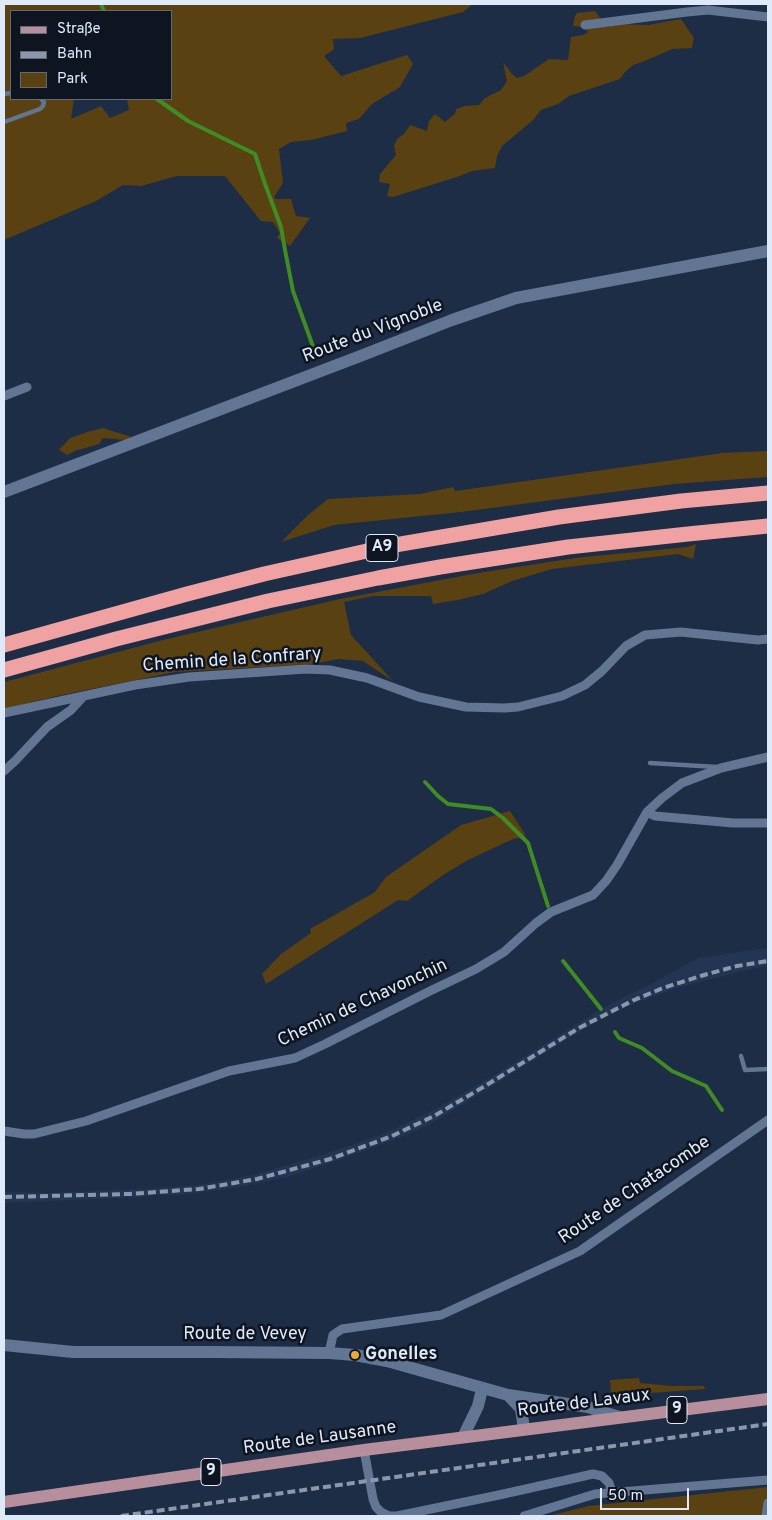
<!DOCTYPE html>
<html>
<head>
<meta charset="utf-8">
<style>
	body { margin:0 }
	#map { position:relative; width:772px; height:1520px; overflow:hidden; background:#1d2d45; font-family:Overpass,sans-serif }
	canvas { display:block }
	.frame { position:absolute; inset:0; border:5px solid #dee9f9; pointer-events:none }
	.legend { position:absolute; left:10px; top:10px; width:162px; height:90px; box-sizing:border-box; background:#0e1520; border:1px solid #616a77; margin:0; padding:6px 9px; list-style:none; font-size:15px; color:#dee9f9 }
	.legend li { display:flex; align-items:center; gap:10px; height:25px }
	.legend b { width:25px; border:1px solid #616a77 }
	.scale { position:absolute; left:600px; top:1488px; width:89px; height:22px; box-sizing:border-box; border:2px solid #dee9f9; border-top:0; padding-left:6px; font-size:15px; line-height:18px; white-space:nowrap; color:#dee9f9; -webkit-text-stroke:4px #0e1520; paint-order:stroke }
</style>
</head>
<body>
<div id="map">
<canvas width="772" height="1520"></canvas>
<div class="frame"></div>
<ul class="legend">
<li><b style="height:6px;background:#b78f9c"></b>Straße</li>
<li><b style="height:6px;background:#8b98ab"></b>Bahn</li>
<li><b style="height:14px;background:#5a4112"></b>Park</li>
</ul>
<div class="scale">50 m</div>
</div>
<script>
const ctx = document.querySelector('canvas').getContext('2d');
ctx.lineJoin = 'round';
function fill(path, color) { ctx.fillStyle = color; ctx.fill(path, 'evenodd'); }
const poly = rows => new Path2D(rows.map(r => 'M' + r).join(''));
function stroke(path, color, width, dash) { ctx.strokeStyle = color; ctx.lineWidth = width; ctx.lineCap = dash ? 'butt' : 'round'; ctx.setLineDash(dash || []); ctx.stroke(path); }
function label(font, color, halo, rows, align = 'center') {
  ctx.font = font + ' Overpass,sans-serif'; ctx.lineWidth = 5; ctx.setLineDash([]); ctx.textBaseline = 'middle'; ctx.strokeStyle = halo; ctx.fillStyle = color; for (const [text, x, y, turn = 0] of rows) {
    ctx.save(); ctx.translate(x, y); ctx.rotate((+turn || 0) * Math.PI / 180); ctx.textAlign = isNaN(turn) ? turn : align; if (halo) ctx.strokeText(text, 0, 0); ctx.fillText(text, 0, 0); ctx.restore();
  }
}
const built = poly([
	[768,948,768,966,742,971,673,989,626,1007,594,1023,432,1123,404,1136,344,1158,287,1177,234,1188,179,1195,158,1195,123,1198,4,1203,4,1192,51,1193,144,1189,200,1185,254,1175,322,1155,381,1135,436,1109,498,1073,603,1008,649,985,698,958]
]);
const green = poly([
	[4,4,340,4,341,5,344,4,473,4,463,12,360,38,333,39,334,49,324,56,341,76,407,55,413,64,400,87,372,104,359,119,346,123,347,131,311,140,291,142,279,149,283,183,274,197,276,199,291,199,296,216,310,218,290,246,277,238,280,233,273,222,261,221,225,176,177,176,141,186,123,185,96,201,4,240],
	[11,11,171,11,171,99,127,99,129,110,110,118,101,106,71,119,74,99,11,99],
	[595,11,606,27,623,24,648,25,681,19,694,38,692,48,672,49,645,61,633,65,625,72,620,79,569,96,558,104,541,110,533,120,502,146,497,156,495,168,472,171,457,177,393,197,387,196,390,184,379,182,380,174,396,155,394,146,397,139,404,134,410,125,427,131,429,121,435,114,445,122,455,114,456,109,465,106,479,105,485,98,501,90,507,81,503,62,512,74,517,78,524,76,549,59,568,60,571,37,583,35,589,32,582,27,573,26,575,16,577,13],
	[103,428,132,437,124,440,103,438,99,444,75,451,67,455,59,450,70,438,87,432],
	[768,451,768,477,674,484,461,512,334,525,281,542,308,515,328,499,420,494,453,487,455,491,723,453],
	[696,544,693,559,678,554,552,569,512,581,483,594,458,600,433,604,431,596,373,596,344,602,351,635,393,681,363,661,339,659,312,664,175,672,57,696,4,709,4,682,167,639,340,599,478,573,575,558,687,547],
	[510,811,525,834,523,839,518,838,513,839,468,860,443,875,407,901,398,900,266,984,262,974,281,954,311,933,310,929,375,892,386,877,461,825],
	[639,1378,640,1383,672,1386,704,1386,705,1389,611,1396,610,1380],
	[768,1487,768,1516,548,1516,589,1506]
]);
const stream = poly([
	[101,4,104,11],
	[157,99,188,121,255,154,265,184,281,227,285,250,293,291,315,352],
	[425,782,438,796,448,804,491,809,503,818,528,843,548,906],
	[563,961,601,1009],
	[615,1032,619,1038,642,1048,672,1071,706,1086,722,1110]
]);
const lane = poly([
	[4,94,11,93],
	[4,122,40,109,43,106,44,102,41,99],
	[650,763,717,767],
	[741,1056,745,1070,768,1069]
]);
const street = poly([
	[585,25,687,12,708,10,768,17],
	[4,396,27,387],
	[4,713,135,685,189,677,306,669,330,670,367,678,419,697,466,707,504,708,518,707,562,696,585,685,602,671,626,646,645,635,681,632,758,640,768,639],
	[4,771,15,761,47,727,71,710,83,697],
	[647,812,655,816,733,823,768,823],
	[4,1131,24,1134,34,1134,86,1121,229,1071,295,1058,325,1044,430,991,476,969,504,952,536,923,551,912,593,895,606,881,617,865,647,812,662,798,682,783,721,768,768,757],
	[329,1353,333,1335,342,1329,441,1315,580,1251,768,1120],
	[364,1450,373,1499,376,1507,381,1512,389,1516,397,1516,499,1495,593,1474,602,1476,609,1483,613,1494],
	[524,1516,595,1494,768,1480],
	[766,1516,768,1503]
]);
const secondary = poly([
	[4,492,363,355,452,320,516,298,768,251],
	[4,1345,73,1352,211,1352,329,1353,355,1355,387,1361,508,1395,588,1407,619,1417],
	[508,1395,521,1409,524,1429],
	[463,1437,478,1406,482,1389]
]);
const primary = poly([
	[4,1502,364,1450,768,1399]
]);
const highway = poly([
	[4,645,187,594,264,574,389,546,559,517,681,501,768,493],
	[4,670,116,639,268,601,378,578,440,567,568,547,688,534,768,526]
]);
const rail = poly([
	[4,1197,129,1194,199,1189,257,1179,330,1159,392,1136,434,1116,485,1086,579,1028,634,1000,663,988,704,975,737,966,768,961],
	[121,1516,768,1424]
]);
const markers = [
	[355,1355,5,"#e8ab37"]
];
const shields = [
	[382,548,32],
	[677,1410,20],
	[211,1472,20]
];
const shieldNames = [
	["A9",382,548],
	["9",677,1410],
	["9",211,1472]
];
const streetNames = [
	["Route du Vignoble",373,332,-21],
	["Chemin de la Confrary",232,661,-4],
	["Chemin de Chavonchin",363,1004,-25],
	["Route de Chatacombe",635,1191,-34],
	["Route de Vevey",245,1335],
	["Route de Lavaux",584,1404,-7],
	["Route de Lausanne",320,1439,-8]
];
const poiNames = [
	["Gonelles",365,1355]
];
fill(built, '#223654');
fill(green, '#5a4112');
stroke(stream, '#3f8b24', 4);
stroke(lane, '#627592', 4.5);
stroke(street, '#627592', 9);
stroke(secondary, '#627592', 12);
stroke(primary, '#b78f9c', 12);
stroke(highway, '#f0a1a2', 15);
stroke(rail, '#8b98ab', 4, [8, 4]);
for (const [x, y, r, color] of markers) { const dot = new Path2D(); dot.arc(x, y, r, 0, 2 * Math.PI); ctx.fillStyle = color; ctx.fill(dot); stroke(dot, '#0e1520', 2); }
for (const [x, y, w] of shields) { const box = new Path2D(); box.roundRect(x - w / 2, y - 13.5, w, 27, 4); ctx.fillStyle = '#0e1520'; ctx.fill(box); stroke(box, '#dee9f9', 1); }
label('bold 16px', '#dee9f9', null, shieldNames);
label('18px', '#dee9f9', '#0e1520', streetNames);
label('bold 18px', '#dee9f9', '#0e1520', poiNames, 'left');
</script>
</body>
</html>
